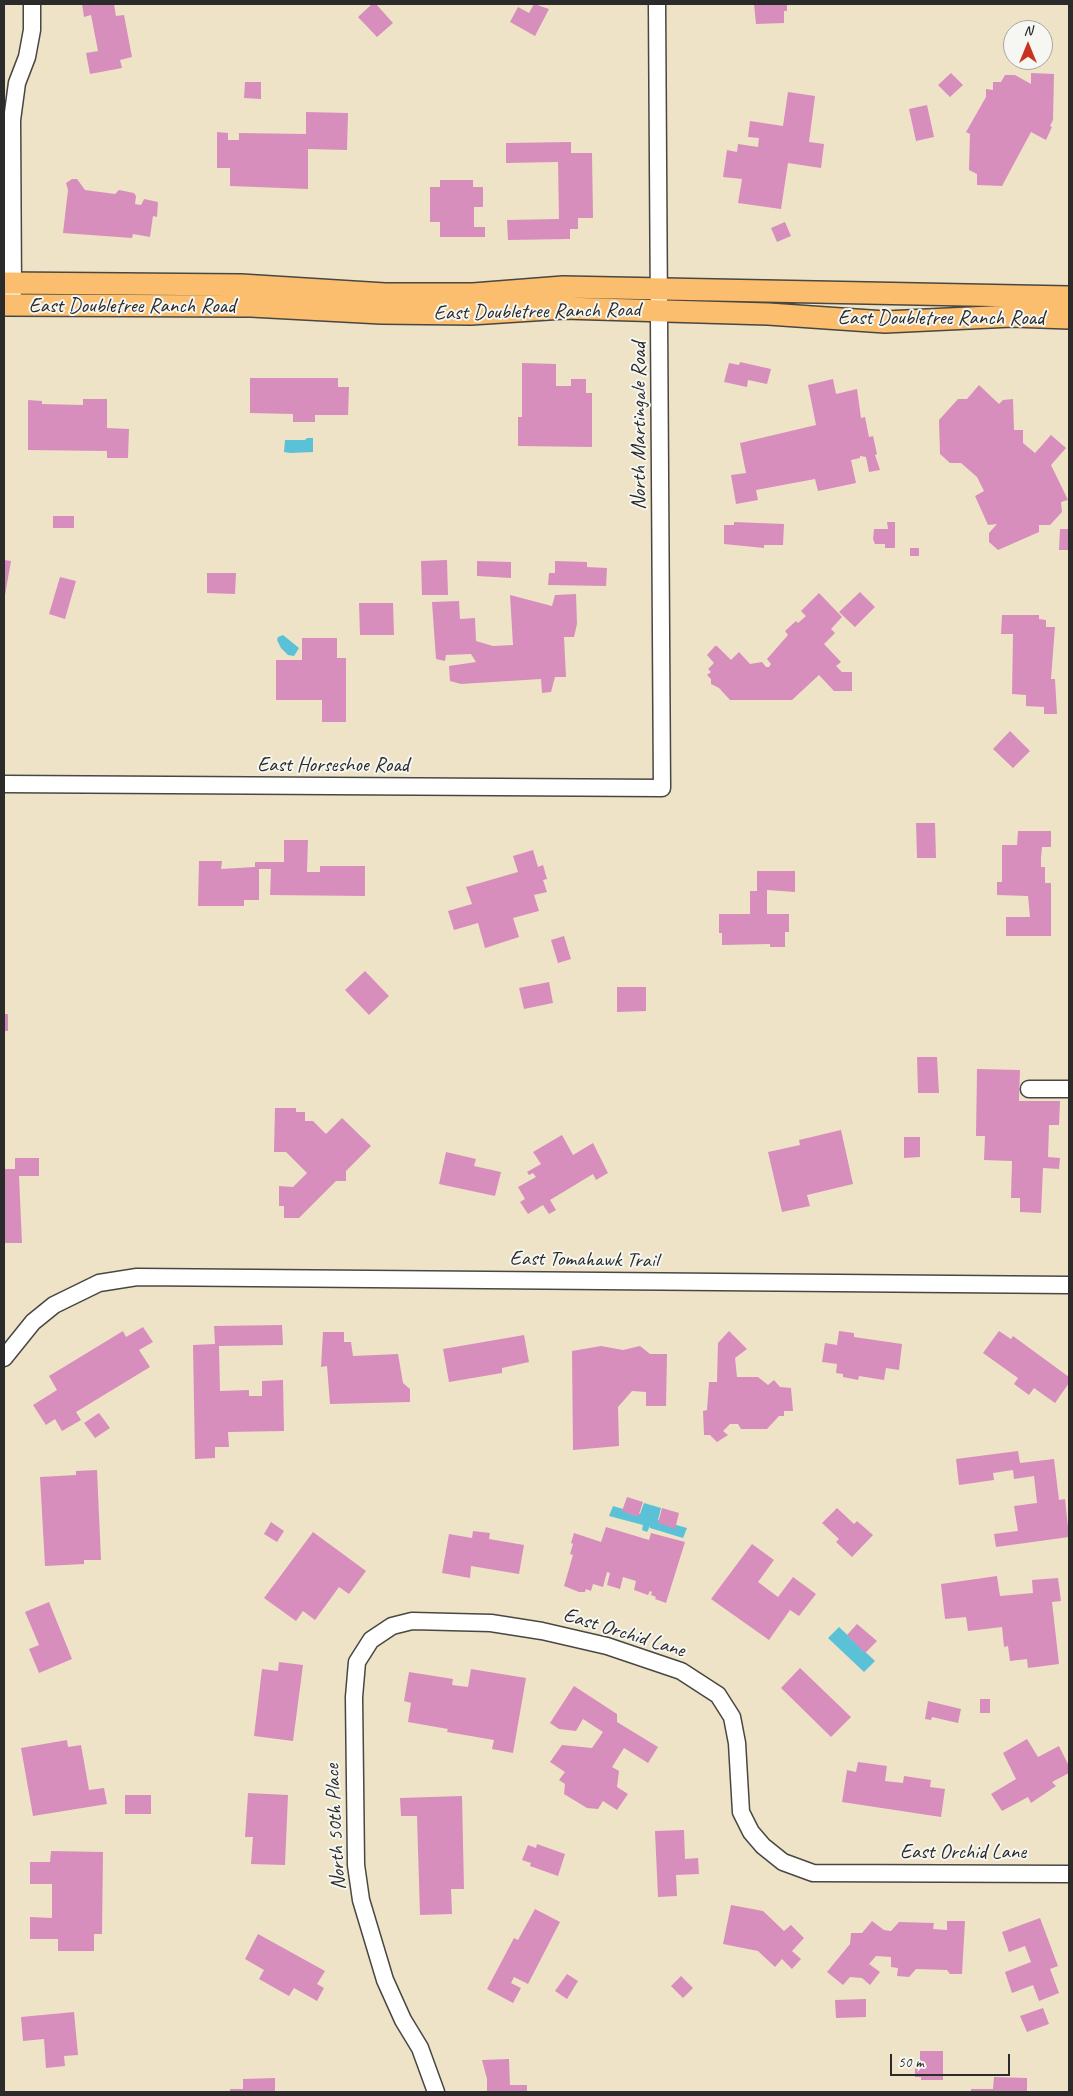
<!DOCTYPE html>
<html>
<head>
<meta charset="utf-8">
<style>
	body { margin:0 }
	#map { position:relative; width:1073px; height:2096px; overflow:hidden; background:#eee3c7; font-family:Caveat,sans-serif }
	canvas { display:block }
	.frame { position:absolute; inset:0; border:5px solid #2b2b2b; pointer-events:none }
	.north { position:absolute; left:1003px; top:20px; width:50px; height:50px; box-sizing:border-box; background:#f6f6f2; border:1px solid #a5a5a2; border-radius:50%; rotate:0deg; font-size:14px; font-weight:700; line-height:20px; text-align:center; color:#2b2b2b }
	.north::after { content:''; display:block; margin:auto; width:18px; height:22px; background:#c8321e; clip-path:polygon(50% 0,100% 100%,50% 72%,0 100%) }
	.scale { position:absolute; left:890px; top:2054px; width:120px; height:22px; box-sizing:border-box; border:2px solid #2b2b2b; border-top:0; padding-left:6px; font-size:15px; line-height:18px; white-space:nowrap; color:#2b2b2b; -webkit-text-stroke:4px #f6f6f2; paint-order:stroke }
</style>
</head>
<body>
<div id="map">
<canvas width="1073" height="2096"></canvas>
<div class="frame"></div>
<div class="north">N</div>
<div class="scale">50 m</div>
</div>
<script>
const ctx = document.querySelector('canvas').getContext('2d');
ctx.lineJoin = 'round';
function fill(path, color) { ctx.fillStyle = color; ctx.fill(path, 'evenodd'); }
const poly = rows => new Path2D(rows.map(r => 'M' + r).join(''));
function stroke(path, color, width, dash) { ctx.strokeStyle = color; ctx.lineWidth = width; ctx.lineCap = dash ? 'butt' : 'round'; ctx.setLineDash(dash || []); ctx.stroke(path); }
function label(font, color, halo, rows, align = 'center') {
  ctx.font = font + ' Caveat,sans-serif'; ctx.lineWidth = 4; ctx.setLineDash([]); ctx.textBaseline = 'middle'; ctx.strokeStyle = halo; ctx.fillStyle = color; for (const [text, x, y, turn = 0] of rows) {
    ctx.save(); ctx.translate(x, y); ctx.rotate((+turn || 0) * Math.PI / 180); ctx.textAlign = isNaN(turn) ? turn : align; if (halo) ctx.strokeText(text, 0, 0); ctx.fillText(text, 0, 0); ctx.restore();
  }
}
const water = poly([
	[307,438,313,438,313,452,290,453,284,452,285,440,305,440],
	[283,635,299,648,294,656,288,655,281,648,277,640,278,637],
	[644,1503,661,1508,658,1520,687,1528,683,1538,650,1528,650,1526,647,1532,642,1530,643,1525,609,1516,613,1506,640,1514],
	[839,1627,875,1661,864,1672,828,1638]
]);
const building = poly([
	[82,4,114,4,116,16,124,15,132,57,120,60,122,68,90,74,86,53,98,51,91,15,84,17],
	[372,4,376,4,393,23,377,37,358,17],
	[534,4,549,9,535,36,510,22,518,7,529,13],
	[754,4,787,4,787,11,784,11,784,23,756,24],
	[951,73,963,85,950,97,938,85],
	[1031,73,1054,74,1053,120,1050,126,1052,127,1046,140,1031,132,1002,186,977,185,977,174,969,170,970,134,966,132,986,97,986,89,993,90,993,82,1001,82,1005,75,1015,75,1031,84],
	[245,82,261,82,261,99,244,98],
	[788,92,815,96,809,142,824,144,821,168,788,163,781,209,738,203,742,179,723,177,727,150,737,152,738,144,758,147,759,138,748,137,750,121,783,126],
	[927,105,934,137,916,141,909,109],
	[306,112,348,113,347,150,308,149,308,189,230,186,230,168,217,168,217,132,228,133,228,140,239,140,239,133,306,134],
	[571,142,571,153,592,153,593,218,578,218,578,229,570,229,570,239,508,240,507,220,559,219,558,162,506,163,506,143],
	[72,179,77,179,85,190,115,194,119,190,134,193,136,196,135,204,141,205,144,199,158,202,157,217,153,216,150,237,133,234,132,238,63,233,68,190,66,183],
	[440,180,473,180,473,187,483,187,483,207,474,207,474,227,485,227,485,237,440,237,440,222,430,222,430,187,440,187],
	[785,222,791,236,777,242,771,228],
	[740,362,771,369,767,384,748,380,747,387,724,382,729,363,739,365],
	[522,363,556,364,556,386,571,386,571,379,586,379,586,393,592,393,592,447,518,446,518,417,522,417],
	[250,378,338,378,338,387,349,387,348,415,315,415,315,422,293,422,293,414,250,413],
	[833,379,836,394,857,389,861,418,865,417,869,437,873,436,877,454,875,455,880,470,869,472,866,457,860,456,860,458,851,460,856,483,818,491,815,479,756,490,758,500,736,504,731,475,746,473,740,443,816,425,808,385],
	[979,385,999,404,1003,400,1013,399,1014,430,1023,430,1023,443,1035,453,1051,435,1066,448,1051,465,1068,500,1061,502,1062,512,1050,525,1039,525,1039,532,998,550,989,542,989,533,997,524,988,525,975,496,984,491,977,477,961,463,950,463,940,454,939,420,958,399,967,399],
	[83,399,107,399,107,428,129,429,128,458,107,458,107,451,28,450,28,400,42,401,42,404,83,405],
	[53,516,74,516,74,528,53,528],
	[734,522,784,524,783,545,764,545,764,548,724,544,724,525,734,525],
	[887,522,895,522,895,548,885,548,885,544,875,544,873,539,874,529,888,529],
	[1060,529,1069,529,1069,550,1059,550],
	[910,548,919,548,919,556,910,556],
	[4,560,11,561,5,595,4,595],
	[447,560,448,595,422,595,421,561],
	[477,561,511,562,511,578,477,576],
	[555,561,587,562,587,567,607,568,606,586,548,585,549,573,555,573],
	[207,573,236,573,235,594,207,593],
	[60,577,76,581,65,619,49,614],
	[860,592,875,607,855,627,839,612],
	[819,593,842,617,831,629,835,633,824,644,841,662,836,666,842,672,852,672,852,691,834,691,819,675,792,700,730,700,719,688,711,684,711,679,707,675,711,672,708,669,714,663,707,655,715,646,717,646,731,660,739,652,750,664,762,662,766,667,769,667,771,664,767,659,788,635,785,631,796,621,798,623,806,616,801,611],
	[576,594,577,624,574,637,564,637,566,677,555,677,551,692,542,693,541,679,461,684,450,681,449,666,476,662,471,654,446,655,445,661,436,659,432,602,459,601,460,619,475,618,476,641,493,646,513,645,510,595,552,606,555,595],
	[359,603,393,603,394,635,360,635],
	[1002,615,1039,615,1039,619,1046,620,1046,627,1055,627,1051,679,1055,679,1057,714,1044,714,1044,707,1026,706,1026,695,1012,694,1013,634,1001,634],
	[302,638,337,638,337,658,346,658,346,722,322,722,322,700,276,700,276,660,302,660],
	[1010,731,1030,751,1013,768,993,749],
	[916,823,935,823,936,858,917,858],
	[1018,831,1051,831,1051,847,1042,847,1041,858,1041,867,1045,867,1045,883,1051,883,1051,936,1006,936,1006,917,1030,917,1028,896,997,895,997,882,1002,882,1002,845,1017,845],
	[284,840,308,840,307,872,320,872,320,866,365,866,365,896,270,895,271,869,259,869,259,900,244,900,244,906,198,906,199,861,222,861,221,869,255,867,255,862,284,862],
	[533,850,538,867,543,865,547,879,543,880,547,892,534,895,539,911,513,918,519,937,485,948,478,923,454,930,448,911,472,904,466,887,518,872,513,856],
	[757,871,795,871,795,892,767,890,767,914,789,914,789,932,785,932,785,947,770,947,770,944,722,945,722,933,719,933,719,914,750,914,750,891,757,891],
	[564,936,571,959,558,963,551,940],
	[365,971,389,996,369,1015,345,990],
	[549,982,553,1003,524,1009,519,988],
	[617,987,646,987,646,1011,617,1012],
	[4,1014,8,1014,8,1031,4,1031],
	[917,1057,937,1057,939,1093,918,1093],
	[977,1069,1020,1070,1019,1101,1060,1101,1059,1125,1049,1125,1048,1157,1060,1158,1059,1169,1043,1168,1041,1213,1020,1212,1020,1198,1011,1198,1012,1161,984,1160,985,1136,976,1136],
	[275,1108,296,1108,296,1112,305,1112,305,1121,313,1121,326,1134,342,1118,371,1146,346,1171,346,1181,336,1181,299,1218,284,1218,284,1206,279,1206,279,1186,293,1187,307,1173,286,1152,274,1152],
	[841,1130,853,1184,807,1195,810,1206,782,1212,768,1152,800,1145,799,1140],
	[562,1135,573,1155,593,1143,608,1173,596,1180,593,1174,550,1200,556,1210,549,1214,543,1205,528,1214,520,1202,525,1199,518,1187,536,1177,533,1173,529,1175,527,1172,541,1164,533,1152],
	[904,1137,920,1137,920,1157,904,1158],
	[446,1152,476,1159,474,1166,501,1172,495,1196,439,1184],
	[15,1158,39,1158,39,1176,19,1176,22,1243,4,1243,4,1169,15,1169],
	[282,1325,283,1345,219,1346,220,1391,249,1390,249,1396,262,1396,262,1381,283,1380,284,1431,228,1432,229,1447,215,1447,215,1458,195,1459,193,1345,215,1344,214,1326],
	[143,1327,153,1342,139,1350,150,1367,76,1412,81,1420,62,1431,55,1419,46,1425,33,1405,57,1390,49,1376,123,1331,126,1337],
	[729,1331,747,1349,735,1358,737,1377,758,1377,768,1385,774,1380,780,1387,791,1388,793,1411,784,1411,784,1416,779,1416,767,1429,741,1429,738,1424,730,1424,723,1431,728,1435,717,1442,710,1435,704,1435,703,1411,707,1410,709,1382,717,1382,718,1343],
	[839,1331,854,1333,854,1337,902,1344,899,1370,886,1368,884,1380,859,1376,858,1380,843,1377,843,1374,836,1373,837,1364,822,1362,825,1343,837,1345],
	[999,1331,1011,1339,1013,1336,1069,1377,1069,1383,1055,1403,1034,1388,1029,1395,1014,1384,1018,1378,983,1353],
	[323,1332,344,1332,344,1342,351,1342,353,1356,398,1354,403,1383,410,1389,410,1402,330,1404,327,1366,321,1367],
	[524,1335,529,1362,502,1368,502,1373,449,1382,443,1349],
	[601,1346,623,1350,640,1346,650,1354,667,1354,666,1406,646,1406,646,1392,632,1391,618,1407,619,1446,573,1450,572,1351],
	[99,1413,110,1428,95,1438,84,1423],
	[1018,1451,1020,1463,1054,1459,1059,1500,1065,1499,1069,1537,996,1547,994,1534,1018,1531,1014,1506,1037,1503,1034,1476,1014,1479,1013,1470,993,1473,994,1480,959,1485,956,1459],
	[97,1470,101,1560,84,1560,84,1564,45,1566,40,1477,76,1475,76,1471],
	[627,1497,643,1502,638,1517,622,1511],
	[662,1508,679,1513,675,1529,658,1523],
	[837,1508,854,1524,857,1521,873,1535,852,1557,836,1542,839,1539,822,1523],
	[271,1522,284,1531,277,1542,264,1534],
	[606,1527,649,1540,651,1533,685,1542,666,1603,655,1599,656,1597,651,1595,652,1592,650,1591,648,1595,634,1590,636,1581,623,1577,620,1589,607,1585,610,1573,607,1572,603,1587,593,1584,591,1591,586,1589,585,1592,579,1592,564,1586,573,1555,570,1554,573,1544,571,1543,574,1533,601,1542],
	[473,1531,490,1533,489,1539,524,1545,519,1574,471,1566,470,1578,442,1573,449,1534,472,1538],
	[313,1532,366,1571,349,1594,339,1587,315,1620,303,1611,296,1621,264,1598],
	[752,1544,774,1560,758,1582,778,1597,793,1577,816,1594,799,1616,790,1610,769,1640,711,1599],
	[997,1576,1000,1596,1033,1593,1032,1580,1058,1578,1061,1601,1052,1602,1059,1664,1028,1668,1027,1659,1010,1661,1008,1646,1004,1647,1002,1627,968,1631,966,1617,945,1619,941,1584],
	[49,1602,72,1659,39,1673,29,1649,39,1645,25,1612],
	[857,1624,877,1641,865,1653,847,1635],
	[279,1662,303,1665,293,1741,254,1736,262,1669,278,1671],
	[800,1668,851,1717,831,1737,781,1688],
	[471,1669,526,1678,513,1753,492,1749,494,1740,447,1732,448,1729,408,1722,411,1703,404,1701,409,1672,453,1679,452,1685,468,1687],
	[574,1686,617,1714,617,1722,658,1747,648,1763,624,1748,612,1767,619,1771,617,1787,628,1794,617,1810,603,1801,598,1809,587,1808,564,1794,565,1784,559,1780,565,1772,550,1762,562,1745,592,1748,603,1732,583,1719,576,1731,559,1729,550,1723],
	[980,1699,990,1699,990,1713,980,1713],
	[928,1701,961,1709,958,1723,932,1717,931,1720,925,1719],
	[1027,1739,1038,1757,1059,1746,1069,1766,1069,1773,1052,1782,1056,1786,1031,1803,1028,1797,1002,1811,991,1794,1016,1779,1003,1753],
	[67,1740,68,1747,81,1745,89,1790,104,1788,107,1804,33,1816,21,1748],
	[858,1762,887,1766,885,1781,903,1783,904,1776,931,1780,930,1787,945,1789,941,1817,842,1802,847,1770,856,1772],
	[248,1793,288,1795,285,1865,251,1864,253,1837,245,1837],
	[125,1795,151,1795,151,1814,125,1814],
	[462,1796,464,1889,451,1889,452,1914,420,1915,417,1816,401,1816,400,1798],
	[684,1830,685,1859,698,1858,699,1874,676,1875,677,1896,658,1897,655,1831],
	[537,1844,565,1854,558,1876,530,1866,531,1863,522,1860,528,1845,536,1848],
	[51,1851,103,1852,102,1934,94,1934,94,1951,58,1951,58,1939,30,1939,30,1917,52,1918,52,1884,30,1884,30,1862,50,1862],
	[731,1905,763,1911,784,1931,791,1925,804,1938,792,1951,801,1959,792,1969,782,1959,775,1967,758,1951,723,1944],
	[535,1909,560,1922,528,1984,514,1977,511,1983,521,1988,513,2003,487,1989,514,1938,518,1940],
	[1040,1918,1058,1966,1050,1969,1059,1993,1039,2001,1033,1985,1012,1993,1005,1972,1031,1962,1025,1946,1009,1952,1002,1932],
	[872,1921,884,1930,891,1931,899,1922,934,1923,933,1929,947,1930,947,1921,965,1921,962,1974,950,1974,947,1970,916,1969,909,1977,897,1976,898,1968,891,1967,891,1957,876,1956,869,1964,880,1972,870,1985,862,1978,850,1977,843,1985,827,1972,850,1944,851,1933,862,1933],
	[258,1934,325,1971,317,1984,324,1988,317,2001,294,1988,289,1996,259,1979,264,1970,245,1959],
	[567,1974,578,1981,567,1999,555,1991],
	[681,1976,693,1988,683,1998,671,1986],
	[866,1999,866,2017,836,2018,835,2000],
	[1043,2008,1049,2024,1027,2032,1020,2016],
	[74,2012,78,2055,64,2056,65,2066,46,2068,44,2039,23,2041,21,2017],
	[920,2051,943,2051,943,2080,921,2080,921,2077,915,2077,915,2064,920,2064],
	[509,2059,510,2085,527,2085,527,2092,487,2092,487,2079,482,2060],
	[994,2077,1027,2078,1027,2092,971,2092,971,2089,993,2089],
	[275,2078,275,2092,230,2092,230,2089,243,2089,243,2079]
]);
const minor = poly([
	[13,293,12,120,17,83,27,57,32,30,32,4],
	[4,784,662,788,657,4],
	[1029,1089,1069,1089],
	[4,1358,33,1322,54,1305,99,1283,137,1277,1069,1285],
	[436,2092,420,2048,403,2020,385,1980,361,1900,356,1865,354,1697,357,1662,371,1640,392,1626,412,1621,491,1623,542,1631,607,1646,681,1671,718,1695,732,1717,737,1743,741,1812,751,1832,763,1846,783,1862,813,1873,1069,1874]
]);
const major = poly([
	[4,283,241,285,385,294,473,294,563,287,1069,297],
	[4,305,251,306,381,313,471,314,564,308,768,314,885,322,1012,316,1069,318]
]);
const streetNames = [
	["East Doubletree Ranch Road",132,306],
	["East Doubletree Ranch Road",537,312,-1],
	["East Doubletree Ranch Road",941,318],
	["North Martingale Road",639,426,-90],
	["East Horseshoe Road",333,765],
	["East Tomahawk Trail",584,1260,1],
	["East Orchid Lane",624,1633,17],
	["North 50th Place",336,1827,-93],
	["East Orchid Lane",963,1852]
];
fill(water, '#5ac1d7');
fill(building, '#d78ebd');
stroke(minor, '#484742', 19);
stroke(major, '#484742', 24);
stroke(minor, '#fff', 16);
stroke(major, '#fabe6e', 21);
label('21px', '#2b2b2b', '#f6f6f2', streetNames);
</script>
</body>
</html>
